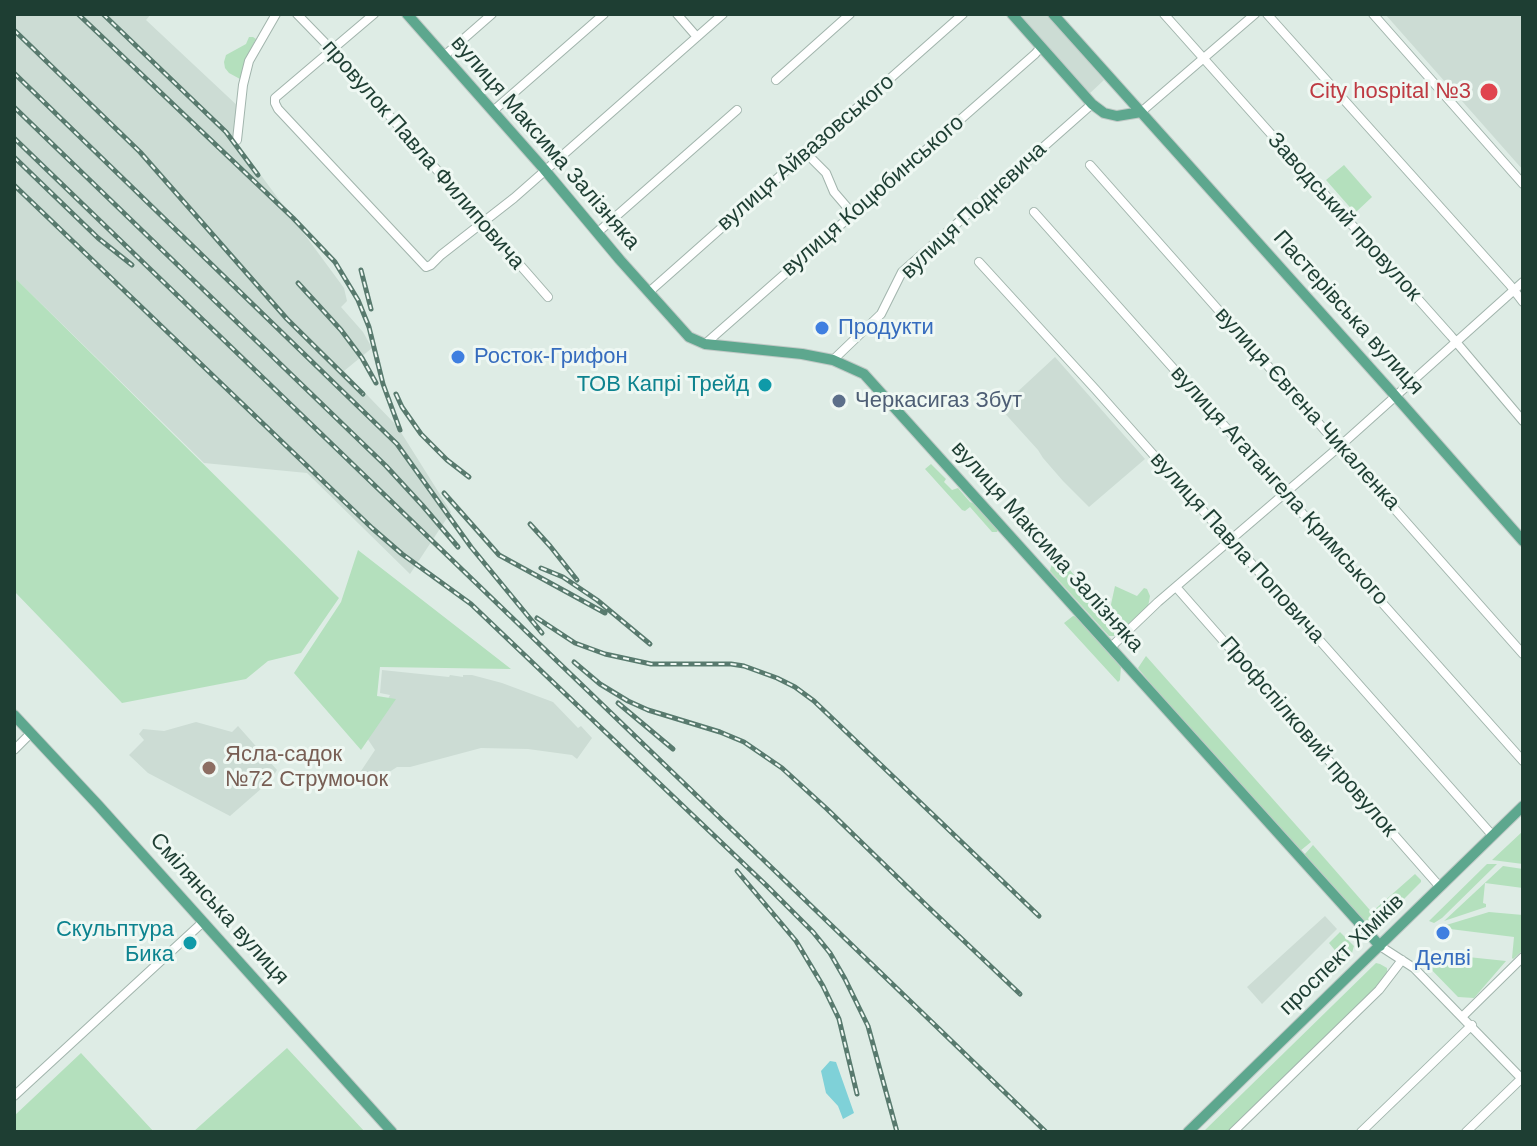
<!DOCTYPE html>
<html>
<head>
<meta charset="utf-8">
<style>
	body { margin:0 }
	#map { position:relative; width:1537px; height:1146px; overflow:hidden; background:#deece5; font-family:Arial,sans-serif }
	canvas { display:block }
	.frame { position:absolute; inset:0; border:16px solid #1e3e33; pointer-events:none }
</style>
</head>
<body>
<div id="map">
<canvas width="1537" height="1146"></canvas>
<div class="frame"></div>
</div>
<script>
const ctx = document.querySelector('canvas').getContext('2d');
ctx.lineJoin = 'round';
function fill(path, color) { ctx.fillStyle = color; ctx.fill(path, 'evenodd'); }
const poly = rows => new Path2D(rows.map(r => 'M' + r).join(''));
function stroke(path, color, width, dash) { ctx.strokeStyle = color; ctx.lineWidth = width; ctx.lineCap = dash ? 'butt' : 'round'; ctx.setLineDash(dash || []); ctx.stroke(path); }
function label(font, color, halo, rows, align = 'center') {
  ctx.font = font + ' Arial,sans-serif'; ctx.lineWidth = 6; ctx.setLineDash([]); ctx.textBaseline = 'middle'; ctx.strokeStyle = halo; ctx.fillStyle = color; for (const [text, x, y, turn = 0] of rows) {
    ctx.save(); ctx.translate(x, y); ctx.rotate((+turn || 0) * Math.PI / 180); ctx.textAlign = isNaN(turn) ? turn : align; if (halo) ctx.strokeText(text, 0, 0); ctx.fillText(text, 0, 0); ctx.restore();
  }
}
const built = poly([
	[14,14,151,14,146,20,241,109,238,144,344,288,347,301,341,307,363,332,372,348,344,371,397,426,451,512,410,574,307,473,204,463,14,277],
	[1018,14,1047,14,1104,80,1088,95],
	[1385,14,1523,14,1523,170],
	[1055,357,1145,459,1089,507,1063,481,1043,458,1038,450,1000,408],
	[382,670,449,677,450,675,463,677,463,675,472,675,502,683,553,702,578,728,581,726,592,738,577,759,572,755,528,749,481,748,410,767,397,767,363,789,361,784,355,780,375,750,367,738,390,695,380,693],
	[196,722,232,732,238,726,277,770,270,781,230,816,148,773,129,755,144,740,139,734,143,729,164,731],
	[1325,916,1337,929,1262,1004,1247,987]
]);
const green = poly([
	[249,37,253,37,256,39,247,56,240,79,229,73,225,68,224,62,226,55,246,44],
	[1344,165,1372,197,1355,213,1326,180],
	[14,277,339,598,301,653,268,661,246,679,122,703,14,591],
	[931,464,946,479,944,482,952,490,958,488,970,502,978,505,998,530,997,532,992,532,970,507,965,511,962,510,925,469],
	[358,550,511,669,380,667,377,696,396,699,361,750,294,673,341,602],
	[1058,556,1104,610,1107,611,1124,631,1117,636,1109,636,1050,571,1052,563],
	[1115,586,1137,596,1144,588,1147,589,1150,596,1148,607,1126,628,1110,609],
	[1073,616,1078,617,1121,666,1120,680,1118,682,1064,623],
	[1146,656,1311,842,1300,851,1155,689,1138,668],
	[1523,831,1523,864,1492,860],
	[1313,845,1376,917,1372,922,1368,924,1362,920,1304,855],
	[1487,864,1497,864,1442,918,1434,923,1429,921],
	[1503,866,1523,869,1523,888,1485,883,1483,903,1486,904,1486,907,1444,921],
	[1415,874,1421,880,1421,882,1389,914,1381,915,1373,911],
	[1489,912,1523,915,1523,950,1513,959,1512,958,1514,937,1442,928,1443,926],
	[1340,932,1354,946,1352,953,1315,988,1310,984,1313,981,1315,982,1321,977,1322,977,1342,959,1329,943],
	[1430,953,1506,961,1474,998,1458,997,1423,961],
	[1376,963,1380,964,1387,968,1387,977,1369,994,1227,1132,1203,1132],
	[287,1048,365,1132,193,1132],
	[81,1053,154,1132,14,1132,14,1116]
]);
const water = poly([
	[830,1061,836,1062,854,1113,843,1119,838,1106,826,1093,821,1071]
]);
const minor = poly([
	[297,14,332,50,548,297],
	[374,14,275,98,275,103,278,109,426,267,431,265,441,255,514,198,723,14],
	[677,14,697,37],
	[1164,14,1451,336,1523,421],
	[1267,14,1510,285,1523,302],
	[1373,14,1523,184],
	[444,56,492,14],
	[776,80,850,14],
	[493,111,604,14],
	[1141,112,1255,14],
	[237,140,243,85,249,61,276,14],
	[806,153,826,173,834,192,852,213],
	[1090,165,1523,654],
	[1034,212,1523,761],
	[597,233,737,110],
	[979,262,1096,390,1229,540,1236,546,1493,836],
	[649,292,963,14],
	[705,344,1035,54,1041,47],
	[833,360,881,314,902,272,1092,104],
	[1176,587,1440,887],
	[1111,647,1158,602,1340,446,1523,282],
	[14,750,31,733],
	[1380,946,1414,968,1523,1080],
	[1462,1017,1523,957],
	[14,1096,203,922],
	[1233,1132,1379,990,1402,960],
	[1361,1132,1472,1025],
	[1466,1132,1522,1078]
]);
const major = poly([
	[407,14,544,169,620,260,689,337,705,344,802,354,833,360,864,374,1380,946],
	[1012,14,1092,104,1104,113,1117,116,1141,112],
	[1053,14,1390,390,1523,541],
	[14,715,98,805,392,1132],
	[1188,1132,1523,806]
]);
const rail = poly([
	[78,14,293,218,335,262,358,300,369,327,383,384,400,430],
	[103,14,226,132,258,175],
	[14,30,140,152,287,319,363,394],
	[14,73,397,444,471,547,542,633],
	[14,107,386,466,422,505,458,547],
	[14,138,1046,1132],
	[14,157,98,238,132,265],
	[14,185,372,528,402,554,471,604,766,885,813,932,830,953,845,979,868,1026,897,1132],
	[361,270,371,309],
	[298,283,341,330,362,358,376,383],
	[396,394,402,407,421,434,447,460,469,477],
	[444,493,499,555,605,613],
	[530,524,550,546,577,580],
	[541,568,563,577,597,600,650,644],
	[537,618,575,643,605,654,651,664,731,664,744,666,777,678,795,687,814,701,1039,916],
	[574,662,600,684,628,701,648,710,720,732,744,742,782,768,827,809,926,905,1020,994],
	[618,703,673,749],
	[737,871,796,941,823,986,839,1019,857,1094]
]);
const markers = [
	[1489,92,10,"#e0444e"],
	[822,328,8,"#3f7fe0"],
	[458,357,8,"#3f7fe0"],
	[765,385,8,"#0f9aa8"],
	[839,401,8,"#5c6f8a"],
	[209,768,8,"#8d6e63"],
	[1443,933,8,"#3f7fe0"],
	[190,943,8,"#0f9aa8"]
];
const healthNames = [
	["City hospital №3",1471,92]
];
const streetNames = [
	["вулиця Максима Залізняка",545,143,49],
	["вулиця Айвазовського",806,153,-41],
	["провулок Павла Филиповича",423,155,49],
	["вулиця Коцюбинського",873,196,-41],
	["вулиця Поднєвича",974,211,-43],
	["Заводський провулок",1344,217,48],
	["Пастерівська вулиця",1348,313,48],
	["вулиця Євгена Чикаленка",1307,409,48],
	["вулиця Агатангела Кримського",1279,486,48],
	["вулиця Максима Залізняка",1047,547,48],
	["вулиця Павла Поповича",1237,548,48],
	["Профспілковий провулок",1308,737,49],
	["Смілянська вулиця",219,909,48],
	["проспект Хіміків",1342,955,-44]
];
const shopNames = [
	["Продукти",838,328],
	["Росток-Грифон",474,357],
	["Делві",1443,959,"center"]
];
const cultureNames = [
	["ТОВ Капрі Трейд",749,385],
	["Cкульптура",174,930],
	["Бика",174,955]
];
const serviceNames = [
	["Черкасигаз Збут",855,401]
];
const educationNames = [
	["Ясла-садок",225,755],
	["№72 Струмочок",225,780]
];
fill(built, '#ccdcd4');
fill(green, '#b4e0bd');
fill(water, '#7fd1d8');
stroke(minor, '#a1b4ac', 10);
stroke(major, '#c0c9c6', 12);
stroke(minor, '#fff', 8);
stroke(major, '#5da78e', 10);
stroke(rail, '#587a6e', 5);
stroke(rail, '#eff8f3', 2, [6]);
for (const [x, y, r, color] of markers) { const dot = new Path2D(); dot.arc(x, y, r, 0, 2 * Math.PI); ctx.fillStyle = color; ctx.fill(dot); stroke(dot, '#eff8f3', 3); }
label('22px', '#be3a42', '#eff8f3', healthNames, 'right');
label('22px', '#1e3e33', '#eff8f3', streetNames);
label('22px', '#366cbe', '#eff8f3', shopNames, 'left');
label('22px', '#0d838f', '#eff8f3', cultureNames, 'right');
label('22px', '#4e5e75', '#eff8f3', serviceNames, 'left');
label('22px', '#785e54', '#eff8f3', educationNames, 'left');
</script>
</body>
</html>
